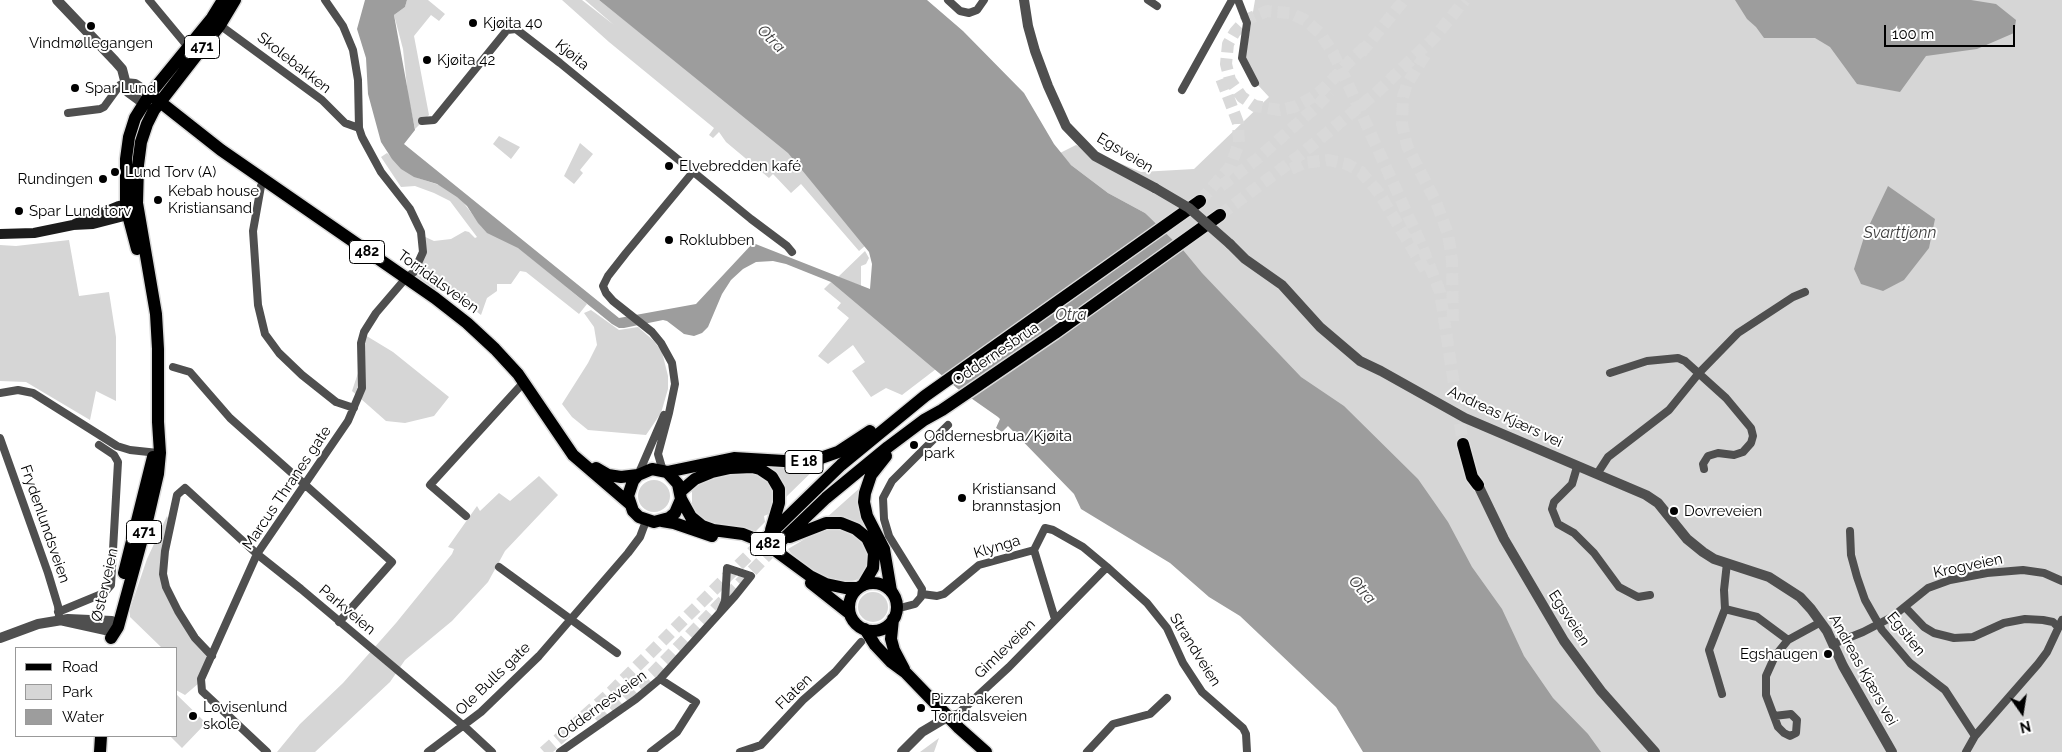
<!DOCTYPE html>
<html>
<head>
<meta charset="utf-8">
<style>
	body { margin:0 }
	#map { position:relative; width:2062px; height:752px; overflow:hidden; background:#fff; font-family:Raleway,sans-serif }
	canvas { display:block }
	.legend { position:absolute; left:15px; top:647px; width:162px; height:90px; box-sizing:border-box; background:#fff; border:1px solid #999; margin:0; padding:6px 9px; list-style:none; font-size:15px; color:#000 }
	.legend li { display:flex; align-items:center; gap:10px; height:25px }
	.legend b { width:25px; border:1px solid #999 }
	.north { position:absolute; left:1997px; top:687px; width:50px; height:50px; -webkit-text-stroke:4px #fff; paint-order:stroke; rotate:167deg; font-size:14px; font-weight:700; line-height:20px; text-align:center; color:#000 }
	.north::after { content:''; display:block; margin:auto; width:18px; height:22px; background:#000; clip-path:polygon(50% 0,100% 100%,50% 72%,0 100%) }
	.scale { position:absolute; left:1884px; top:25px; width:131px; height:22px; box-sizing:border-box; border:2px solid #000; border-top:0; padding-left:6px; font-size:15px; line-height:18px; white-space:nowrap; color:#000; -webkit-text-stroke:4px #fff; paint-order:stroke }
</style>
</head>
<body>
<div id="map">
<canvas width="2062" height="752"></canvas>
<ul class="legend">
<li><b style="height:6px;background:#000"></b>Road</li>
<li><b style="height:14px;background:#d6d6d6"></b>Park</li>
<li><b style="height:14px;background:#9d9d9d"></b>Water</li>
</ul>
<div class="north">N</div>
<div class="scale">100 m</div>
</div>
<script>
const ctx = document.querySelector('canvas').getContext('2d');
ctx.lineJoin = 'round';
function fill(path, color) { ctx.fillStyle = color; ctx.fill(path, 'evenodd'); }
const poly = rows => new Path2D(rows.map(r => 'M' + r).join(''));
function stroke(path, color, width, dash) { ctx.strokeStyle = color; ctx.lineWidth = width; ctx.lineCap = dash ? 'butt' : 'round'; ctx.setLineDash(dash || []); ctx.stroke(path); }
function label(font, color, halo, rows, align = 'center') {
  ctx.font = font + ' Raleway,sans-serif'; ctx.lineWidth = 4; ctx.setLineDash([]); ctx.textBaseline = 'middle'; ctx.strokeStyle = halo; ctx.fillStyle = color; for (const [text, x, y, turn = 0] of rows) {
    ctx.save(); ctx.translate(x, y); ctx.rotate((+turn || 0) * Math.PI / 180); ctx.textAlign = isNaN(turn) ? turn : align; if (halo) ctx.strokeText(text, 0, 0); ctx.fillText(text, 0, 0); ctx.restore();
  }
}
const green = poly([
	[407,0,428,0,445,14,439,21,431,15,414,36,429,115,415,129,408,96,403,49,394,15,405,7],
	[562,0,582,0,614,25,585,0,599,0,788,151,865,246,859,251,801,184,791,193,773,174,769,178,726,142,719,132,713,138,709,135,714,128,609,42],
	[1255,0,2062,0,2062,752,1536,752,1145,213,1108,193,1071,165,1060,153,1076,145,1141,172,1194,169,1269,97,1257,84,1244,65],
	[499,136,520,147,511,159,493,144],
	[580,143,593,154,580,170,583,173,574,184,564,176],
	[387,153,407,171,418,178,442,186,460,198,482,227,514,244,587,304,579,314,526,272,520,271,511,284,497,284,497,291,487,298,481,315,455,295,437,289,435,296,406,278,421,248,419,234,434,241,451,239,465,231,469,232,475,238,477,237,450,201,434,193,415,186,401,187,381,157],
	[69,240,79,296,109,292,116,337,116,401,96,391,90,420,26,382,0,381,0,245,16,246],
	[865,251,869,258,866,264,861,266,861,286,838,277],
	[832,281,936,369,902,395,886,388,871,397,852,371,865,362,853,345,828,364,818,356,849,318,837,308,841,303,824,289],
	[591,310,619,330,638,327,654,341,662,352,668,376,668,389,661,413,646,435,588,430,572,417,562,404,588,363,597,345,594,327,584,313],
	[365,335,393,352,449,397,434,416,405,423,386,421,352,391,361,364],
	[822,462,785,498,774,473,708,467],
	[737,473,757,474,760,478,764,476,775,493,771,513,764,516,765,522,754,533,714,525,703,520,695,511,692,504,692,491,699,484,716,475,722,477],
	[539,476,558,495,505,551,488,582,452,621,405,660,390,682,315,752,277,752,300,724,343,683,396,623,452,554,454,549,448,547,477,506,480,511,499,493,510,501],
	'638 496a16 16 0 1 1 32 0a16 16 0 1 1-32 0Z',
	[862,486,874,537,825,519],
	[167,516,169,521,163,574,172,599,212,656,199,683,185,695,176,690,176,648,162,648,130,617,130,609,147,559],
	[831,527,844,529,859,537,866,547,868,559,866,570,859,579,845,583,830,580,812,571,794,557,788,549,813,534],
	'858 607a15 15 0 1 1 30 0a15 15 0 1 1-30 0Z',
	[176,694,206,723,182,748,170,736,176,736],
	[939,738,934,752,920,752]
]);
const water = poly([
	[365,0,407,0,405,7,394,15,415,130,404,144,619,318,696,304,753,243,870,289,872,264,869,252,788,153,599,0,927,0,963,31,1024,93,1054,144,1071,165,1108,193,1145,213,1183,250,1202,273,1301,377,1344,406,1418,479,1448,522,1472,567,1502,609,1524,656,1553,698,1588,734,1601,752,1363,752,1336,707,1240,616,1209,597,1170,563,1081,509,1074,494,1008,426,1002,432,996,428,1000,419,998,417,958,389,831,282,786,264,773,261,756,262,743,269,731,280,722,294,708,327,702,333,694,336,684,334,667,321,663,320,624,328,619,328,612,324,518,248,487,233,478,223,467,206,457,197,437,184,414,177,401,169,392,159,381,142,368,94,366,58,357,29],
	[1735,0,1971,0,1996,4,2016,20,2014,33,1977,49,1926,56,1900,92,1857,84,1830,47,1815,38,1764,38,1756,27,1747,19],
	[1888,186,1935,219,1929,248,1904,280,1883,291,1861,284,1854,269,1865,234]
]);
const trunkTunnel = poly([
	[1365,47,1349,62,1334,78,1321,91,1311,98,1294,107,1279,110,1255,106,1242,97,1230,80,1226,64,1228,44,1235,32,1246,20,1267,11,1290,13,1305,20,1320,33,1333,53,1348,84,1421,244,1440,292,1463,444],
	[1361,53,1404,0],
	[1425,55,1407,84,1403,97,1402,124,1407,146,1436,202,1448,234,1452,260,1453,326],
	[1291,169,1304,163,1328,160,1347,164,1361,172,1379,193,1425,270],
	[1221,186,1257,159,1316,107,1330,92],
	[1200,201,1230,167,1239,143,1238,123,1221,78],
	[1220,215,1300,155,1375,94,1433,39,1465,0],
	[599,723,653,673,779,543],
	[544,752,608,695,767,537]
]);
const minor = poly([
	[149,0,188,47],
	[948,0,960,11,969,13,977,10,984,0],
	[1148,0,1157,6],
	[1238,0,1247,23,1242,58,1255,83],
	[217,23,322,100,345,123,359,128],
	[1182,90,1232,0],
	[68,113,100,109,104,107,120,85,125,83],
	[422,121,434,120,507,30,516,29,560,63,751,219,787,246,792,252],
	[266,180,261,186,253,231,258,305,265,334,279,353,302,375,336,402,354,408],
	[173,367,190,372,230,418,392,562,339,622],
	[1610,373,1647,361,1678,358,1685,361,1726,398,1751,428,1753,436,1751,443,1743,452,1734,455,1718,453,1708,456,1703,464,1704,469],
	[0,393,18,390,33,393,117,446,130,450,158,453],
	[0,438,48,573,58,606,59,616],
	[1577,467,1572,484,1554,502,1552,509,1558,524,1574,533,1594,553,1619,587,1638,597,1650,595],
	[663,471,658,454,669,413,675,384,672,363,661,343,652,332,613,301,606,293,603,286,608,276,626,253,693,172],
	[1597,474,1608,457,1669,410,1699,373,1738,333,1793,297,1805,292],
	[638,475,664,415],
	[466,516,430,485,524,382],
	[1850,531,1851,555,1857,577,1865,600,1882,630,1910,663,1945,690,1975,736],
	[1034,550,1055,619],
	[499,567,617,653],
	[1107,567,1147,603,1167,628,1183,663,1202,692,1243,728,1246,734,1247,752],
	[922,594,937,596,944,594,979,565,1034,550,1045,528,1053,530,1083,547,1107,567,1009,667,959,713,949,716],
	[1905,607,1924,627,1934,633,1954,638,1973,637,2004,623,2025,619,2043,620,2053,622,2058,627],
	[896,609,915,604,921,597,922,589,889,536,884,519,883,498,892,481,948,425],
	[1725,609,1724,590,1727,563],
	[58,612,104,593,111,585,118,462,114,455,99,445],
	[1833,644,1863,632,1892,617,1928,588,1950,580,1987,573,2023,570,2044,573,2062,581],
	[212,656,195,638,178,611,166,587,163,574,165,551,177,495,185,488,257,554,301,589,464,726,492,752],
	[1722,694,1709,650,1725,609,1757,617,1788,640],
	[1774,716,1791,714,1797,720,1796,733,1790,736,1784,733,1778,727,1766,695,1766,676,1775,656,1788,640,1821,622],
	[267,752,202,691,201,679,257,554,348,421,362,388,361,343,364,332,376,313,406,278,414,272,423,252,421,232,410,209,381,172,362,137,359,128,358,80,353,50,343,26,325,0],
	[428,752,481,712,539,656,628,553,640,537,646,521],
	[560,752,636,699,660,679,735,596,751,576,727,568,725,601,721,610],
	[651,752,677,732,696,702,660,679],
	[740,752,761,745,803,700,835,672,861,642],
	[1087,752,1113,724,1150,714,1167,698],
	[1966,752,1975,736,2038,664,2047,652,2062,620]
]);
const tertiary = poly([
	[57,0,115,61,122,69,128,92,143,103],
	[1024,0,1028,26,1035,51,1048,86,1066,126,1095,156,1155,188],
	[125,83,135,84,150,94],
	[1230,244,1245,259,1282,285,1320,327,1360,361,1381,371,1465,418,1646,495,1658,503,1687,539,1703,552,1714,559,1769,577,1800,597,1811,609,1827,631,1843,666,1892,752],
	[1478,485,1504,539,1564,641,1601,691,1655,752],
	[0,638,38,624,68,619,112,621,118,627,110,631,60,620],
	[902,752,922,732,949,716]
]);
const secondary = poly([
	[75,224,119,206,126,205,132,206],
	[0,234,34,233,73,225,93,224,128,215,133,211]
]);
const primary = poly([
	[150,94,221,150,435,298,467,323,495,349,518,374,573,455,630,504],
	[126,205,126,159,129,137,135,118,150,94,212,18,223,0],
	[128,215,137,249],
	[596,468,608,475,621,477,638,475],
	[681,499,675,513,669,518,654,522,639,517,633,511,628,496,633,481,638,475,652,469,667,472,678,484,681,499,691,517,702,526,713,530,743,534,765,543,810,576,826,584,845,588,858,588],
	[662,521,674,523,712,536],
	[124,573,153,457],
	[811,583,849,613],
	'849 607a24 24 0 1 1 48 0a24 24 0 1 1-48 0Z',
	[893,619,891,639,894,650,904,669],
	[865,629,875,645,891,662,906,673,959,728,986,752],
	[111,638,118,627,148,517,158,474,160,453,158,422,158,349,156,314,137,203,138,165,141,142,147,124,154,110,220,25,235,0],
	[100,752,101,736]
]);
const trunk = poly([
	[1463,444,1472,477,1478,485],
	[886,456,871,475,865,493,864,502,867,516,884,549,891,591],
	[667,472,734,458,784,461,803,462,815,460,838,452,870,431],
	[681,491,695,479,712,472,730,468,752,467,760,469,772,477,779,489,779,503,771,530],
	[767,537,841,465,925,396,1200,201],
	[790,537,826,523,841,523,856,529,867,538,874,553,873,568,863,585],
	[779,543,826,498,888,447,924,420,942,410,1055,333,1220,215]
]);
const tertiaryBridge = poly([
	[1155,188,1189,208,1230,244]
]);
const markers = [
	[473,23,5,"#000"],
	[91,26,5,"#000"],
	[427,60,5,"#000"],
	[75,88,5,"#000"],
	[669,166,5,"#000"],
	[115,172,5,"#000"],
	[103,179,5,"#000"],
	[158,200,5,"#000"],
	[19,211,5,"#000"],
	[669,240,5,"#000"],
	[914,445,5,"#000"],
	[962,498,5,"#000"],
	[1674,511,5,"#000"],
	[1828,654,5,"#000"],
	[921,708,5,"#000"],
	[193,716,5,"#000"]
];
const shields = [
	[202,47,35],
	[367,252,35],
	[804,462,38],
	[144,532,35],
	[768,544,35]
];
const shieldNames = [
	["471",202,47],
	["482",367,252],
	["E 18",804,462],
	["471",144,532],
	["482",768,544]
];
const poiNames = [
	["Kjøita 40",483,23],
	["Vindmøllegangen",91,43,"center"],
	["Kjøita 42",437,60],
	["Spar Lund",85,88],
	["Elvebredden kafé",679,166],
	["Lund Torv (A)",125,172],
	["Rundingen",93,179,"right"],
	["Kebab house",168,191],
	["Kristiansand",168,208],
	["Spar Lund torv",29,211],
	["Roklubben",679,240],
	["Oddernesbrua/Kjøita",924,436],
	["park",924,453],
	["Kristiansand",972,489],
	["brannstasjon",972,506],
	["Dovreveien",1684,511],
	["Egshaugen",1818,654,"right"],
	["Pizzabakeren",931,699],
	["Torridalsveien",931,716],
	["Lovisenlund",203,707],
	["skole",203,724]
];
const streetNames = [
	["Kjøita",572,55,39],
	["Skolebakken",294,63,38],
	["Egsveien",1125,153,31],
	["Torridalsveien",438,282,36],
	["Oddernesbrua",996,354,-34],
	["Andreas Kjærs vei",1505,417,25],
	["Marcus Thranes gate",287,488,-56],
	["Frydenlundsveien",45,524,71],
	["Klynga",997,547,-17],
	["Krogveien",1968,566,-12],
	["Østerveien",105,585,-77],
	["Parkveien",347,610,40],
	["Egsveien",1569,618,57],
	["Egstien",1906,634,51],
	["Gimleveien",1005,649,-44],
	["Strandveien",1195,650,58],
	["Andreas Kjærs vei",1863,670,61],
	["Ole Bulls gate",493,679,-44],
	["Flaten",794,692,-44],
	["Oddernesveien",602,705,-36]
];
const waterNames = [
	["Otra",771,39,45],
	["Svarttjønn",1900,233],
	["Otra",1071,315],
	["Otra",1362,590,48]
];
fill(green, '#d6d6d6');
fill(water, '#9d9d9d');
stroke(trunkTunnel, '#d9d9d9', 12, [12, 6]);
stroke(primary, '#dbdbdb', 15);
stroke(trunk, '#dbdbdb', 15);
stroke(minor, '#4f4f4f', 8);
stroke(tertiary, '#4f4f4f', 10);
stroke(secondary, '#1c1c1c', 10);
stroke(primary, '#000', 12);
stroke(trunk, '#000', 12);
stroke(tertiaryBridge, '#4f4f4f', 10);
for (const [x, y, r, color] of markers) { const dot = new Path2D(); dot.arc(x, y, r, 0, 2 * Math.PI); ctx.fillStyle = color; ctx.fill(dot); stroke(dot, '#fff', 2); }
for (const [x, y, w] of shields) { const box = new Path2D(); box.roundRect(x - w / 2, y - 11.5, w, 23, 4); ctx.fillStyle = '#fff'; ctx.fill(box); stroke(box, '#000', 1); }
label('bold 14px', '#000', null, shieldNames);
label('15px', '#000', '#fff', poiNames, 'left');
label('15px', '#000', '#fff', streetNames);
label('italic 16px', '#3e3e3e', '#fff', waterNames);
</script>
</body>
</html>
